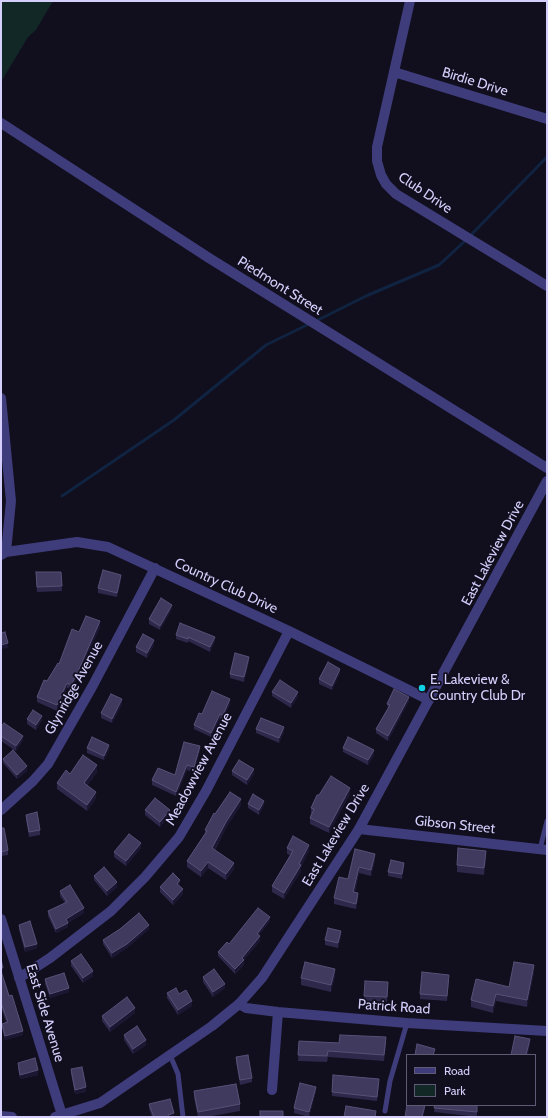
<!DOCTYPE html>
<html>
<head>
<meta charset="utf-8">
<style>
	body { margin:0 }
	#map { position:relative; width:548px; height:1118px; overflow:hidden; background:#110e1e; font-family:Cabin,sans-serif }
	canvas { display:block }
	.frame { position:absolute; inset:0; border:2px solid #d4cffb; pointer-events:none }
	.legend { position:absolute; left:406px; top:1054px; width:130px; height:52px; box-sizing:border-box; background:#110e1e; border:1px solid #5f5b76; margin:0; padding:5px 7px; list-style:none; font-size:12px; color:#d4cffb }
	.legend li { display:flex; align-items:center; gap:8px; height:20px }
	.legend b { width:20px; border:1px solid #5f5b76 }
</style>
</head>
<body>
<div id="map">
<canvas width="548" height="1118"></canvas>
<div class="frame"></div>
<ul class="legend">
<li><b style="height:5px;background:#3e3c7a"></b>Road</li>
<li><b style="height:11px;background:#112827"></b>Park</li>
</ul>
</div>
<script>
const ctx = document.querySelector('canvas').getContext('2d');
ctx.lineJoin = 'round';
function fill(path, color) { ctx.fillStyle = color; ctx.fill(path, 'evenodd'); }
const poly = rows => new Path2D(rows.map(r => 'M' + r).join(''));
function stroke(path, color, width, dash) { ctx.strokeStyle = color; ctx.lineWidth = width; ctx.lineCap = dash ? 'butt' : 'round'; ctx.setLineDash(dash || []); ctx.stroke(path); }
function label(font, color, halo, rows, align = 'center') {
  ctx.font = font + ' Cabin,sans-serif'; ctx.lineWidth = 3.5; ctx.setLineDash([]); ctx.textBaseline = 'middle'; ctx.strokeStyle = halo; ctx.fillStyle = color; for (const [text, x, y, turn = 0] of rows) {
    ctx.save(); ctx.translate(x, y); ctx.rotate((+turn || 0) * Math.PI / 180); ctx.textAlign = isNaN(turn) ? turn : align; if (halo) ctx.strokeText(text, 0, 0); ctx.fillText(text, 0, 0); ctx.restore();
  }
}
const green = poly([
	[1,1,53,1,36,30,28,37,1,82]
]);
const stream = poly([
	[470,236,547,157],
	[316,321,366,296,439,265,466,240],
	[62,496,174,420,266,345,311,323]
]);
const service = poly([
	[540,849,547,821],
	[170,1055,178,1074,183,1117],
	[385,1111,390,1081,407,1023]
]);
const minor = poly([
	[410,1,377,147,377,161,381,175,386,184,396,194,547,286],
	[394,72,547,119],
	[1,123,209,258,547,468],
	[1,398,11,501,6,552],
	[1,555,6,552,77,542,108,547,289,631,429,700],
	[1,810,33,781,48,764,92,687,155,568],
	[359,829,547,850],
	[1,919,62,1115],
	[19,978,50,958,111,911,145,877,179,837,206,791,289,631],
	[239,1004,246,1008,278,1012,407,1023,547,1031],
	[272,1090,278,1012]
]);
const tertiary = poly([
	[1,1116,12,1117],
	[55,1117,100,1103,212,1026,239,1004,262,978,359,829,547,481]
]);
const wall = poly([
	[36,572,61,572,62,591,37,592],
	[121,580,117,597,98,593,98,588],
	[172,609,160,630,149,624,149,619],
	[100,627,76,681,71,690,67,688,57,711,37,702,37,697,59,664,79,632],
	[176,635,215,641,210,652,188,641,188,643,176,639],
	[154,645,147,658,136,652,136,647],
	[249,661,244,682,230,678,230,674],
	[340,673,332,690,319,684,319,679],
	[272,692,298,696,291,708,272,696],
	[409,701,388,741,376,733,376,729,388,708,387,704],
	[122,704,112,723,101,718,101,713],
	[230,704,223,720,220,719,211,737,194,729,194,725,202,714],
	[27,719,42,720,36,730,27,724],
	[1,727,23,740,16,751,1,741],
	[256,729,284,732,279,743,256,733],
	[87,748,109,749,104,760,87,753],
	[343,748,374,755,368,765,343,752],
	[200,750,194,772,187,770,176,796,152,785,152,780,175,775],
	[3,759,27,771,17,779,3,763],
	[232,771,254,774,247,785,232,775],
	[97,772,87,786,96,798,87,811,57,789,57,783,70,774],
	[350,794,329,833,310,824,310,818,311,814,311,808,319,795],
	[248,804,264,805,259,815,248,808],
	[241,805,226,828,215,850,234,869,226,880,208,868,201,877,187,867,187,861,205,833,205,830,215,814],
	[145,810,170,814,160,827,145,815],
	[26,815,40,830,40,835,29,837,26,819],
	[1,828,8,850,8,855,1,856],
	[141,848,126,866,114,857,114,852],
	[287,848,309,851,301,867,301,871,284,899,272,892,272,886,290,855,287,854],
	[355,849,375,860,371,876,359,873,355,892,358,899,356,909,334,904,334,898,348,879],
	[486,858,484,875,457,872,457,865],
	[404,867,402,879,388,876,388,872],
	[94,876,117,887,107,896,94,880],
	[180,885,179,886,183,894,173,905,160,892,160,887],
	[60,891,84,913,68,923,68,927,56,933,48,916,48,911,65,903,60,896],
	[270,921,259,935,260,941,244,960,244,965,235,974,218,956,218,952,229,944],
	[19,925,37,948,25,952,19,930],
	[149,929,127,948,112,958,103,944,103,940],
	[341,935,338,948,325,945,325,940],
	[1,959,3,972,2,973,23,1035,5,1040,2,1028,2,1024,6,1022,1,1007],
	[71,961,93,976,83,983,71,966],
	[534,972,527,1007,496,1001,493,1013,471,1007,471,1000,509,987],
	[335,976,331,992,301,985,301,978],
	[203,977,225,988,213,997,203,982],
	[45,979,69,992,50,998,45,984],
	[449,979,447,1001,420,999,420,994],
	[388,987,387,1002,364,1001,364,996],
	[167,993,179,994,192,1006,178,1015,167,998],
	[135,1013,110,1032,102,1021,102,1016],
	[124,1035,146,1045,133,1054,124,1040],
	[299,1041,339,1043,386,1043,384,1061,328,1057,327,1062,298,1061],
	[236,1057,252,1078,252,1082,240,1085,236,1062],
	[18,1063,38,1075,20,1079,18,1068],
	[71,1069,86,1092,75,1094,71,1074],
	[379,1084,377,1101,332,1096,332,1092],
	[194,1091,240,1104,240,1111,207,1117,198,1117,194,1098],
	[316,1091,309,1117,294,1113,294,1108],
	[149,1104,174,1117,152,1117,149,1109],
	[435,1105,477,1110,477,1117,434,1112]
]);
const shadedWall = poly([
	[121,575,121,580,117,597,117,593],
	[172,605,172,609,160,630,160,626],
	[100,621,100,627,76,681,71,690,71,685],
	[215,637,215,641,210,652,210,647],
	[154,640,154,645,147,658,147,653],
	[8,643,8,648,1,649,1,645],
	[249,657,249,661,244,682,244,677],
	[340,669,340,673,332,690,332,686],
	[67,683,67,688,57,711,57,705],
	[298,692,298,696,291,708,291,703],
	[409,697,409,701,388,741,388,736],
	[122,699,122,704,112,723,112,719],
	[230,699,230,704,223,720,223,715],
	[220,714,220,719,211,737,211,733],
	[42,716,42,720,36,730,36,725],
	[284,727,284,732,279,743,279,738],
	[23,736,23,740,16,751,16,746],
	[109,745,109,749,104,760,104,756],
	[200,746,200,750,194,772,194,767],
	[374,750,374,755,368,765,368,760],
	[97,765,97,772,84,790,84,783],
	[187,765,187,770,176,796,176,792],
	[27,766,27,771,17,779,17,775],
	[254,769,254,774,247,785,247,780],
	[350,788,350,794,329,833,329,827],
	[96,792,96,798,87,811,87,805],
	[241,799,241,805,226,828,212,854,212,848,226,822],
	[264,801,264,805,259,815,259,810],
	[170,810,170,814,160,827,160,822],
	[141,843,141,848,126,866,126,861],
	[309,845,309,851,301,867,301,871,284,899,284,893],
	[486,851,486,858,484,875,484,868],
	[375,854,375,860,371,876,371,870],
	[208,862,208,868,201,877,201,871],
	[234,863,234,869,226,880,226,874],
	[404,863,404,867,402,879,402,874],
	[359,867,359,873,353,898,353,892],
	[180,880,180,885,177,888,177,884],
	[117,882,117,887,107,896,107,891],
	[183,889,183,894,173,905,173,900],
	[358,893,358,899,356,909,356,904],
	[84,908,84,913,66,924,68,923,68,927,56,933,56,929,66,919],
	[270,917,270,921,257,938,257,934],
	[149,925,149,929,127,948,112,958,112,953],
	[341,931,341,935,338,948,338,943],
	[260,936,260,941,243,961,244,960,244,965,235,974,235,969,242,958],
	[37,944,37,948,25,952,25,947],
	[534,965,534,972,527,1007,527,1000],
	[1,968,3,968,3,972,1,973],
	[335,969,335,976,331,992,331,985],
	[93,971,93,976,83,983,83,978],
	[225,984,225,988,213,997,213,992],
	[69,988,69,992,50,998,50,994],
	[496,994,496,1001,493,1013,493,1006],
	[192,1001,192,1006,178,1015,178,1010],
	[135,1008,135,1013,110,1032,110,1027],
	[23,1031,23,1035,5,1040,5,1036],
	[530,1039,530,1046,528,1055,526,1055],
	[146,1040,146,1045,133,1054,133,1049],
	[38,1070,38,1075,20,1079,20,1075],
	[86,1087,86,1092,75,1094,75,1090],
	[316,1087,316,1091,309,1117,309,1112],
	[425,1105,425,1110,423,1117,422,1117],
	[174,1113,174,1117,168,1117,168,1115]
]);
const building = poly([
	[103,570,121,575,117,593,98,588,103,570],
	[36,572,61,572,62,586,37,587,36,572],
	[161,598,172,605,160,626,149,619,161,598],
	[86,616,100,621,76,676,71,685,67,683,57,705,37,697,44,680,47,681,58,663,59,664,72,629,79,632,86,616],
	[180,623,215,637,210,647,188,637,188,639,176,635,180,623],
	[5,632,8,643,1,645,1,633,5,632],
	[143,634,154,640,147,653,136,647,143,634],
	[235,653,249,657,244,677,230,674,235,653],
	[328,662,340,669,332,686,319,679,328,662],
	[280,680,298,692,291,703,272,692,280,680],
	[394,689,409,697,388,736,376,729,390,705,387,704,394,689],
	[212,691,230,699,223,715,220,714,211,733,194,725,199,713,202,714,212,691],
	[111,694,122,699,112,719,101,713,111,694],
	[33,710,42,716,36,725,27,719,33,710],
	[261,718,284,727,279,738,256,729,261,718],
	[4,723,23,736,16,746,1,736,1,727,4,723],
	[92,737,109,745,104,756,87,748,92,737],
	[348,737,374,750,368,760,343,748,348,737],
	[184,742,200,746,194,767,187,765,176,792,152,780,158,768,175,775,184,742],
	[13,750,27,766,17,775,3,759,13,750],
	[83,755,97,765,84,783,96,792,87,805,57,783,66,770,70,774,83,755],
	[239,760,254,769,247,780,232,771,239,760],
	[331,776,350,788,329,827,310,818,314,809,311,808,317,795,319,795,331,776],
	[230,792,241,799,226,822,212,848,234,863,226,874,208,862,201,871,187,861,207,831,205,830,214,813,215,814,230,792],
	[253,794,264,801,259,810,248,804,253,794],
	[155,798,170,810,160,822,145,810,155,798],
	[37,812,40,830,29,832,26,815,37,812],
	[1,828,4,828,8,850,1,852,1,828],
	[129,834,141,843,126,861,114,852,129,834],
	[293,836,309,845,299,864,301,865,284,893,272,886,293,851,287,848,293,836],
	[458,848,486,851,484,868,457,865,458,848],
	[355,849,375,854,371,870,359,867,353,892,358,893,356,904,334,898,339,877,348,879,355,849],
	[391,860,404,863,402,874,388,872,391,860],
	[104,867,117,882,107,891,94,876,104,867],
	[173,873,180,880,177,884,183,889,173,900,160,887,173,873],
	[70,885,84,908,66,919,68,923,56,929,48,911,67,902,60,891,70,885],
	[258,908,270,917,257,934,260,936,242,958,244,960,235,969,218,952,227,942,229,944,258,908],
	[139,913,149,925,127,944,112,953,103,940,120,929,139,913],
	[30,921,37,944,25,947,19,925,30,921],
	[328,928,341,931,338,943,325,940,328,928],
	[81,954,93,971,83,978,71,961,81,954],
	[1,959,3,968,1,968,1,959],
	[305,962,335,969,331,985,301,978,305,962],
	[514,962,534,965,527,1000,496,994,493,1006,471,1000,476,979,509,987,514,962],
	[214,969,225,984,213,992,203,977,214,969],
	[1,971,9,996,12,995,23,1031,5,1036,2,1024,8,1022,1,1003,1,971],
	[422,972,449,975,447,996,420,994,422,972],
	[64,973,69,988,50,994,45,979,64,973],
	[365,981,388,982,387,997,364,996,365,981],
	[176,988,179,994,186,990,192,1001,178,1010,167,993,176,988],
	[127,997,135,1008,110,1027,102,1016,127,997],
	[137,1026,146,1040,133,1049,124,1035,137,1026],
	[340,1035,386,1037,384,1055,328,1051,327,1056,298,1055,299,1041,339,1043,340,1035],
	[515,1036,530,1039,526,1055,511,1055,515,1036],
	[417,1044,435,1049,433,1055,415,1055,417,1044],
	[248,1055,252,1078,240,1080,236,1057,248,1055],
	[35,1058,38,1070,20,1075,18,1063,35,1058],
	[82,1067,86,1087,75,1090,71,1069,82,1067],
	[333,1075,379,1079,377,1097,332,1092,333,1075],
	[300,1083,316,1087,309,1112,294,1108,300,1083],
	[236,1084,240,1104,198,1112,194,1091,236,1084],
	[170,1099,174,1113,168,1115,169,1117,154,1117,149,1104,170,1099],
	[407,1105,425,1105,422,1117,405,1117,407,1105],
	[435,1105,477,1105,477,1112,434,1108,435,1105],
	[346,1106,376,1111,375,1117,344,1117,346,1106],
	[260,1111,283,1111,283,1117,260,1117,260,1111]
]);
const markers = [
	[422,688,4,"#11d2e5"]
];
const streetNames = [
	["Birdie Drive",475,82,17],
	["Club Drive",425,193,34],
	["Piedmont Street",280,286,32],
	["East Lakeview Drive",493,553,-62],
	["Country Club Drive",226,586,25],
	["Glynridge Avenue",74,688,-61],
	["Meadowview Avenue",199,769,-62],
	["Gibson Street",455,825,6],
	["East Lakeview Drive",336,835,-59],
	["Patrick Road",394,1007,4],
	["East Side Avenue",45,1013,73]
];
const poiNames = [
	["E. Lakeview &",430,680],
	["Country Club Dr",430,696]
];
fill(green, '#112827');
stroke(stream, '#102340', 3);
stroke(service, '#3e3c7a', 5);
stroke(minor, '#3e3c7a', 10);
stroke(tertiary, '#3e3c7a', 10);
fill(wall, '#2e284b');
fill(shadedWall, '#1b1631');
fill(building, '#403a5e');
stroke(building, '#575177', 1);
for (const [x, y, r, color] of markers) { const dot = new Path2D(); dot.arc(x, y, r, 0, 2 * Math.PI); ctx.fillStyle = color; ctx.fill(dot); stroke(dot, '#110e1e', 1.5); }
label('14px', '#d4cffb', '#110e1e', streetNames);
label('14px', '#d4cffb', '#110e1e', poiNames, 'left');
</script>
</body>
</html>
